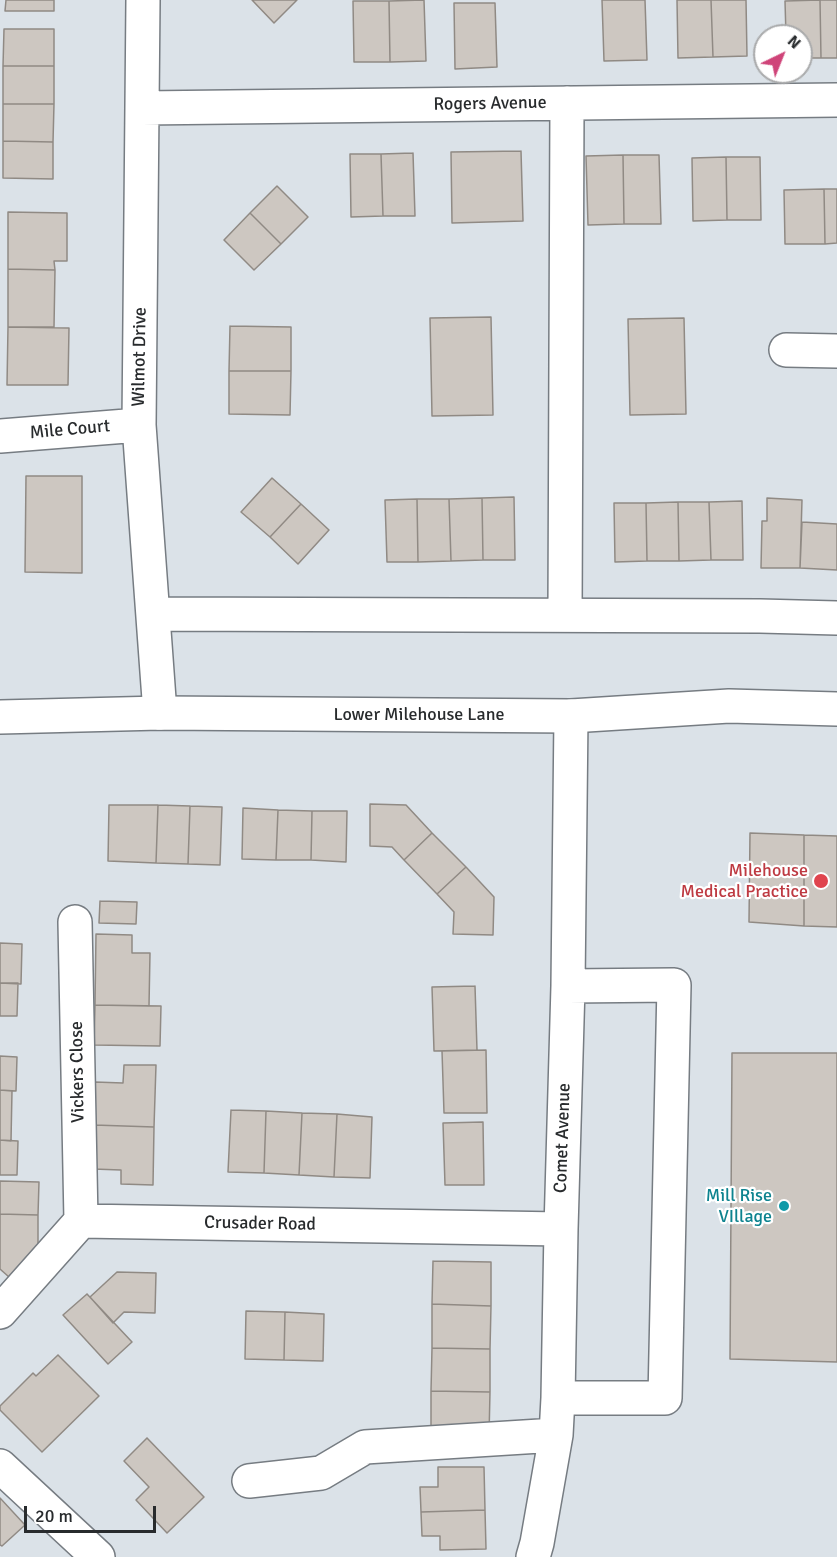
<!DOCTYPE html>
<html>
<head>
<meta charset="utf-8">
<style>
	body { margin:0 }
	#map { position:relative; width:837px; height:1557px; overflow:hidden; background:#dbe2e8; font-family:Signika,sans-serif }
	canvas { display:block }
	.north { position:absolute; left:753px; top:24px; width:60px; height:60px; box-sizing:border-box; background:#fff; border:2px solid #a9aaab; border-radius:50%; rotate:43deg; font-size:16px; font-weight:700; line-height:24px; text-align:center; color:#282b2d }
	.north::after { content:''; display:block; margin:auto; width:21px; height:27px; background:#cf4479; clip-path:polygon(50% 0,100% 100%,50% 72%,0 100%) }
	.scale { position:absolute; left:24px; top:1506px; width:132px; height:27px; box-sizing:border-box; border:3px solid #282b2d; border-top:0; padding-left:8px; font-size:18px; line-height:21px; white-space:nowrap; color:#282b2d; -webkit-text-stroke:4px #fff; paint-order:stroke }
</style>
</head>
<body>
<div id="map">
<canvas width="837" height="1557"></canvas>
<div class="north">N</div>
<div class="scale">20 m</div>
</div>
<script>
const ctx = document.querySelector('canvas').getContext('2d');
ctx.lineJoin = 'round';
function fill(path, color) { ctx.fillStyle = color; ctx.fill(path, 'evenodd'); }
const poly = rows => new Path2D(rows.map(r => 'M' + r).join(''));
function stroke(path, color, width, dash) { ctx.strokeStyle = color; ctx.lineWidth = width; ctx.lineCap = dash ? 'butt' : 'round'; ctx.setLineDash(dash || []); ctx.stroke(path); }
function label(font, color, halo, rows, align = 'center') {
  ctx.font = font + ' Signika,sans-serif'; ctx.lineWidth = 4.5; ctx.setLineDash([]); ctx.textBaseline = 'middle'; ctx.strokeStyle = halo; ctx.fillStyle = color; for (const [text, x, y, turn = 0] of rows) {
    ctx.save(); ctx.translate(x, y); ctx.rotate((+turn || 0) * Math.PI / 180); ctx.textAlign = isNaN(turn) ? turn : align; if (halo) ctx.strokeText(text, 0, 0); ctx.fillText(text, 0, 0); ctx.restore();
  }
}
const building = poly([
	[6,0,54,0,54,11,5,11,6,0],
	[252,0,297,0,274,23,252,0],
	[424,0,426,61,390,62,389,1,424,0],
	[602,0,645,0,647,60,604,61,602,0],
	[677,0,711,0,713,57,678,58,677,0],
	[711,0,746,0,747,56,713,57,711,0],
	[820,0,837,0,837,58,821,58,820,0],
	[820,0,821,58,801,58,801,36,786,36,785,1,820,0],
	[353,1,389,1,390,62,354,62,353,1],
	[454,3,495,3,497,67,455,69,454,3],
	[4,29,54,29,54,66,3,66,4,29],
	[3,66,54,66,54,104,3,104,3,66],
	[3,104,54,104,53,142,3,141,3,104],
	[3,141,53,142,53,179,3,178,3,141],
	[521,151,523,221,452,223,451,152,521,151],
	[413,153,415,216,383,216,381,154,413,153],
	[350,154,381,154,383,216,351,217,350,154],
	[623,155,659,155,661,224,624,224,623,155],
	[623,155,624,224,588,225,586,156,623,155],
	[726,157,760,157,761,220,727,220,726,157],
	[726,157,727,220,693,221,692,158,726,157],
	[277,186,308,217,281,244,250,213,277,186],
	[824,189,837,189,837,243,825,244,824,189],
	[824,189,825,244,785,244,784,190,824,189],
	[8,212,67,213,67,261,54,261,55,270,8,269,8,212],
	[250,213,281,244,254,270,224,240,250,213],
	[8,269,55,270,54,327,8,327,8,269],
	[491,317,493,415,432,416,430,318,491,317],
	[684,318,686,414,630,415,628,319,684,318],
	[230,326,291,327,291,371,229,371,230,326],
	[8,327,69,328,68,385,7,385,8,327],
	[229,371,291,371,290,415,229,414,229,371],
	[26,476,82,476,82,573,25,572,26,476],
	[272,478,301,504,270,537,241,512,272,478],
	[514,497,515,560,483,560,482,498,514,497],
	[482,498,483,560,451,561,449,499,482,498],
	[767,498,802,500,800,568,761,568,762,521,767,521,767,498],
	[417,499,449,499,451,561,418,562,417,499],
	[417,499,418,562,387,562,385,500,417,499],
	[742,501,743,560,711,560,709,502,742,501],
	[678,502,709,502,711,560,679,561,678,502],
	[678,502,679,561,647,561,646,503,678,502],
	[614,503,646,503,647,561,615,562,614,503],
	[301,504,329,530,298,564,270,537,301,504],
	[802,522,837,524,837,570,800,568,802,522],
	[370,804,406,805,432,833,404,860,392,847,370,846,370,804],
	[109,805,158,805,156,863,108,861,109,805],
	[158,805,190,806,188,864,156,863,158,805],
	[190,806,222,807,220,865,188,864,190,806],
	[243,808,278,810,276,860,242,859,243,808],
	[278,810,312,811,311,860,276,860,278,810],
	[312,811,347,811,346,862,311,860,312,811],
	[432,833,466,867,437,894,404,860,432,833],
	[750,833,804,835,804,926,749,922,750,833],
	[804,835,837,836,837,927,804,926,804,835],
	[466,867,494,897,493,935,453,934,454,912,437,894,466,867],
	[100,901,137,902,136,924,99,923,100,901],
	[96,934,132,935,132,953,150,953,149,1006,95,1005,96,934],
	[0,943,22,944,21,984,0,983,0,943],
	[0,983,18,983,17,1016,0,1016,0,983],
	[475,986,477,1050,434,1051,432,987,475,986],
	[95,1005,161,1006,160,1046,94,1045,95,1005],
	[486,1050,487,1113,444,1113,442,1051,486,1050],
	[732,1053,837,1053,837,1362,730,1359,732,1053],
	[0,1056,17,1057,16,1091,0,1090,0,1056],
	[124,1065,156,1065,154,1127,94,1125,95,1082,123,1083,124,1065],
	[0,1090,12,1091,11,1141,0,1140,0,1090],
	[231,1110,266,1111,264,1173,228,1172,231,1110],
	[266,1111,302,1113,299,1175,264,1173,266,1111],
	[302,1113,337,1114,334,1177,299,1175,302,1113],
	[337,1114,372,1117,370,1178,334,1177,337,1114],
	[483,1122,484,1185,445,1185,443,1123,483,1122],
	[94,1125,154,1127,153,1185,121,1184,121,1170,93,1169,94,1125],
	[0,1140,18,1141,17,1175,0,1175,0,1140],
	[0,1181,39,1182,38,1215,0,1214,0,1181],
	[0,1214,38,1215,38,1249,9,1277,0,1269,0,1214],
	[433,1261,491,1262,491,1306,432,1304,433,1261],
	[117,1272,156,1273,155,1313,124,1312,113,1323,90,1297,117,1272],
	[87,1294,132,1342,108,1364,63,1315,87,1294],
	[432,1304,491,1306,490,1349,432,1348,432,1304],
	[246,1311,285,1312,284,1360,245,1359,246,1311],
	[285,1312,324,1314,323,1361,284,1360,285,1312],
	[432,1348,490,1349,490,1392,431,1391,432,1348],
	[58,1355,99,1396,42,1452,0,1410,0,1406,33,1373,36,1376,58,1355],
	[431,1391,490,1392,489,1436,431,1435,431,1391],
	[147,1438,204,1497,167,1533,136,1500,149,1487,124,1461,147,1438],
	[438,1467,484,1467,485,1510,421,1512,420,1487,438,1487,438,1467],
	[0,1498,25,1525,2,1546,0,1545,0,1498],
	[485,1510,486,1549,440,1550,440,1536,422,1536,421,1512,485,1510]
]);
const minor = poly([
	[143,0,139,425,160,713],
	[142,108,837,100],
	[786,350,837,351],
	[0,436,139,425],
	[153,614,760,616,837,618],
	[565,615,567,103],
	[75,922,81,1221],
	[0,1312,81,1221,561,1229],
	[558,1398,665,1398,674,985,568,986],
	[0,1466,98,1557],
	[249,1481,321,1473,365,1447,556,1435],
	[533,1557,537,1543,556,1435,558,1398,561,1229,568,986,571,716]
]);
const major = poly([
	[0,717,160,713,571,716,729,706,837,709]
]);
const markers = [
	[821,881,8,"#e0444e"],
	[784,1206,6,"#0f9aa8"]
];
const streetNames = [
	["Rogers Avenue",490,104,-1],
	["Wilmot Drive",140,357,-89],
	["Mile Court",70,430,-5],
	["Lower Milehouse Lane",419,715],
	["Vickers Close",78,1072,-91],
	["Comet Avenue",563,1138,-88],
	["Crusader Road",260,1224,1]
];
const healthNames = [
	["Milehouse",808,871],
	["Medical Practice",808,892]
];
const cultureNames = [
	["Mill Rise",772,1196],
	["VIllage",772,1217]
];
fill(building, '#cdc7c1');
stroke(building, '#908a84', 1.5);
stroke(minor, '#767c82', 36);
stroke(major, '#767c82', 36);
stroke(minor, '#fff', 33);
stroke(major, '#fff', 33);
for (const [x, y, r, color] of markers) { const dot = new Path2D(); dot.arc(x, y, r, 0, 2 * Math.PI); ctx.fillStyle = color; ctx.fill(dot); stroke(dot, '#fff', 2); }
label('18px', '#282b2d', '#fff', streetNames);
label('18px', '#be3a42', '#fff', healthNames, 'right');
label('18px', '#0d838f', '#fff', cultureNames, 'right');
</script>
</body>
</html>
